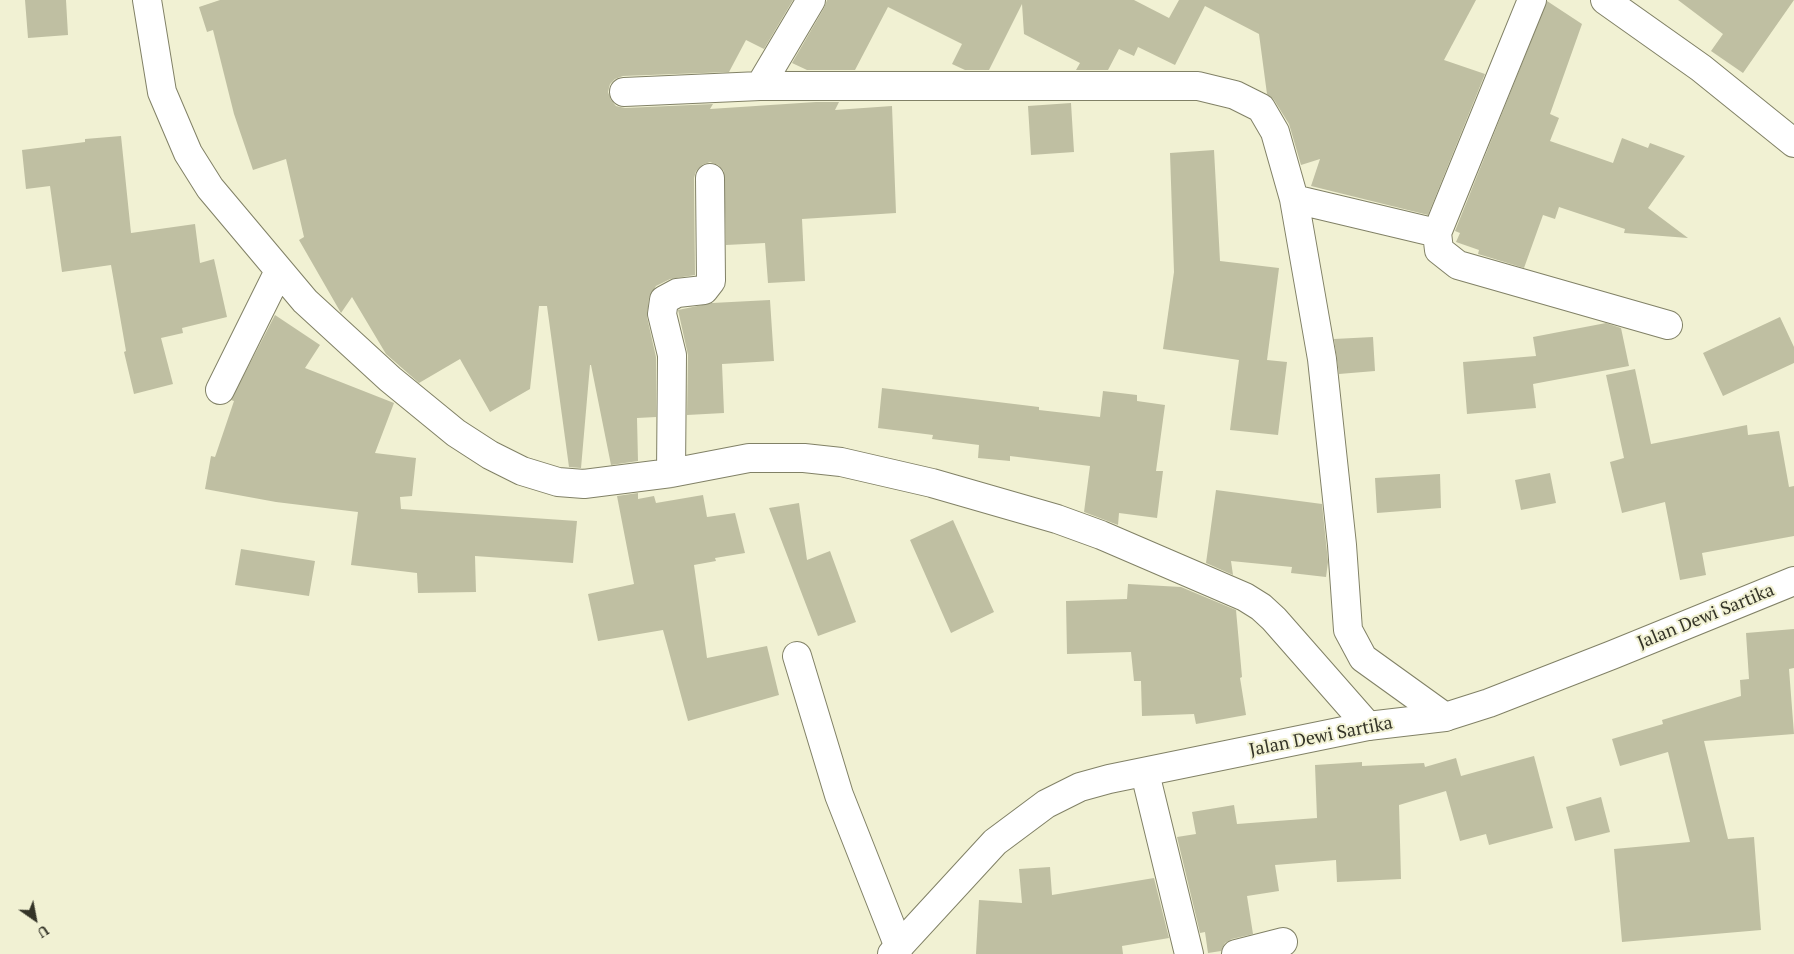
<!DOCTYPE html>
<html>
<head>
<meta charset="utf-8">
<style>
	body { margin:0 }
	#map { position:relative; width:1794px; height:954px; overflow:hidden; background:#f1f1d3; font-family:"PT Serif",serif }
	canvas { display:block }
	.north { position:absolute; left:10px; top:894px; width:50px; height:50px; -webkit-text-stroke:4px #f1f1d3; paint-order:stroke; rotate:147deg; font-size:14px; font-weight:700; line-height:20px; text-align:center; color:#343428 }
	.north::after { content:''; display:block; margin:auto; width:18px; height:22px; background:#343428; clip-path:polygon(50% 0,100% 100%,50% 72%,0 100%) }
</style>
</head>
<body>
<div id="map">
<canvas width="1794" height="954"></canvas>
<div class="north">U</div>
</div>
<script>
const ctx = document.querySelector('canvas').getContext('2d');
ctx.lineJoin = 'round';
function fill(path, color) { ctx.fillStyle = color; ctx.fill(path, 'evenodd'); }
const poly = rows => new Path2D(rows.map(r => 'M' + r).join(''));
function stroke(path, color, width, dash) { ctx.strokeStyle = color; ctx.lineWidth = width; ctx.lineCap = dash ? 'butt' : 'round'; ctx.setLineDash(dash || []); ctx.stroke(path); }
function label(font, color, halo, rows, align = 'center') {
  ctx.font = font + ' "PT Serif",serif'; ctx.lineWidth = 4; ctx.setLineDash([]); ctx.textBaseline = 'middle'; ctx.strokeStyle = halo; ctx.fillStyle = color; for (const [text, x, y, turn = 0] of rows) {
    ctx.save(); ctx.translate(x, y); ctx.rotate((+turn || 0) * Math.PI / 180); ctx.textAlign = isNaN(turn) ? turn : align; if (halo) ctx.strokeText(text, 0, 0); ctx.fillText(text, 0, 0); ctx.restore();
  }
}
const building = poly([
	[25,0,66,0,68,35,28,38],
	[220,0,793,0,764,49,746,40,729,72,623,76,615,79,610,84,608,92,611,100,616,106,625,108,713,104,710,109,816,102,839,102,835,110,892,106,896,213,802,219,805,281,768,283,765,243,726,245,724,171,718,165,710,162,702,165,696,171,694,178,695,275,670,279,656,286,649,298,647,317,656,357,656,417,637,418,638,461,611,465,591,365,590,365,581,468,569,467,547,306,539,306,530,389,490,412,460,359,419,383,386,354,352,297,341,313,299,240,304,237,286,159,253,170,234,114,213,30,207,32,199,7],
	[827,0,1134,0,1169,18,1179,0,1476,0,1444,60,1485,74,1428,215,1311,186,1320,159,1301,165,1289,124,1274,100,1267,94,1259,34,1205,6,1175,65,1138,47,1134,56,1119,49,1108,70,1076,70,1080,63,1024,34,1022,4,989,70,965,70,952,64,962,44,888,7,855,70,807,70,792,63,824,8],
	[1678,0,1794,0,1743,73,1711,51,1723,34],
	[1547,1,1582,24,1550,114,1559,118,1550,141,1613,163,1622,138,1648,148,1650,143,1685,156,1648,208,1688,238,1624,233,1625,229,1559,207,1555,219,1543,215,1524,268,1478,254,1479,250,1456,242,1460,233,1455,231],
	[1071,103,1074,152,1031,155,1028,106],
	[121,136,131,233,195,224,200,263,214,259,227,317,182,328,183,333,161,338,173,384,134,394,124,352,126,351,111,265,62,272,50,186,26,189,22,150,85,142,85,139],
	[1214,150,1220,261,1279,268,1267,360,1287,362,1278,435,1230,430,1239,360,1163,349,1174,272,1170,153],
	[770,300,774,361,722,364,724,413,687,415,688,355,678,310,712,303],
	[275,315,320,345,305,368,394,403,375,453,416,458,412,496,400,497,401,509,577,521,573,563,475,556,476,592,418,593,417,573,351,565,358,512,276,502,205,489,211,456,215,457,234,401,231,400],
	[1780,317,1794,347,1794,363,1723,396,1703,353],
	[1606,323,1621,328,1629,366,1533,384,1536,408,1467,414,1463,362,1536,356,1533,337],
	[1373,337,1375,371,1339,374,1334,339],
	[1635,369,1651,444,1747,425,1748,435,1779,431,1789,487,1794,486,1794,536,1702,553,1706,575,1680,580,1665,502,1622,513,1610,462,1624,458,1606,375],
	[882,388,1039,407,1039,410,1100,417,1103,391,1137,395,1137,401,1165,405,1156,471,1163,471,1157,518,1119,513,1118,525,1084,512,1090,466,1010,456,1010,461,978,458,979,445,932,439,933,435,878,428],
	[1550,473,1556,503,1521,510,1515,480],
	[1440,474,1441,508,1377,513,1375,478],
	[1216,490,1322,504,1328,562,1326,577,1291,573,1292,567,1231,561,1233,575,1206,563],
	[638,493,638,499,654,496,656,503,703,495,707,517,735,513,745,553,715,558,716,561,694,565,707,658,767,646,779,695,688,721,663,630,598,641,588,594,634,584,617,496],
	[799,503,807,560,830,551,856,622,818,636,769,508],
	[953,520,994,612,951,633,910,540],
	[241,549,315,561,309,596,235,585],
	[1128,584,1181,587,1236,610,1242,677,1240,678,1246,715,1196,724,1194,714,1142,716,1141,681,1134,681,1131,652,1067,654,1066,601,1127,599],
	[1794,629,1794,668,1789,669,1794,734,1704,741,1728,839,1754,837,1761,930,1622,942,1614,849,1690,842,1668,752,1620,766,1612,739,1663,724,1662,720,1741,696,1740,680,1749,679,1746,633],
	[1534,756,1553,828,1489,845,1486,834,1460,841,1446,791,1399,805,1401,879,1337,882,1336,860,1275,865,1279,891,1247,896,1253,934,1232,939,1225,943,1221,951,1208,953,1205,932,1200,933,1177,837,1196,834,1192,812,1234,805,1237,824,1317,818,1315,765,1362,762,1362,766,1424,763,1425,767,1456,758,1461,776],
	[1601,797,1610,832,1575,841,1566,807],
	[1050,867,1052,895,1154,878,1169,938,1122,946,1123,954,976,954,979,900,1022,903,1019,869]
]);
const minor = poly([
	[147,0,162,92,188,153,210,188,305,301,390,379,456,433,490,455,522,471,558,482,584,484,671,473,749,458,804,458,841,462,932,483,1057,519,1101,535,1245,597,1261,607,1274,619,1368,726],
	[1532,0,1437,233,1439,250,1458,265,1668,325],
	[760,86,811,0],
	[624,92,760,86,1198,86,1235,95,1261,108,1275,132,1294,199,1322,359,1342,545,1348,630,1363,658,1445,717],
	[1294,199,1437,233],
	[220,390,279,271],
	[671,473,672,355,662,314,664,300,677,293,704,290,711,281,710,178],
	[797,656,839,795,899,947],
	[1145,773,1189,954],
	[1236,954,1283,942]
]);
const tertiary = poly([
	[1605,0,1701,68,1794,143],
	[892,954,995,842,1046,804,1080,787,1109,779,1368,726,1445,717,1489,703,1612,655,1794,581]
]);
const streetNames = [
	["Jalan Dewi Sartika",1706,617,-22],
	["Jalan Dewi Sartika",1321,737,-11]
];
fill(building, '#bfbfa2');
stroke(minor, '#818166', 30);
stroke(tertiary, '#818166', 30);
stroke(minor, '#fff', 28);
stroke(tertiary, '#fff', 28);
label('18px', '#343428', '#f1f1d3', streetNames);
</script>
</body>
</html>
